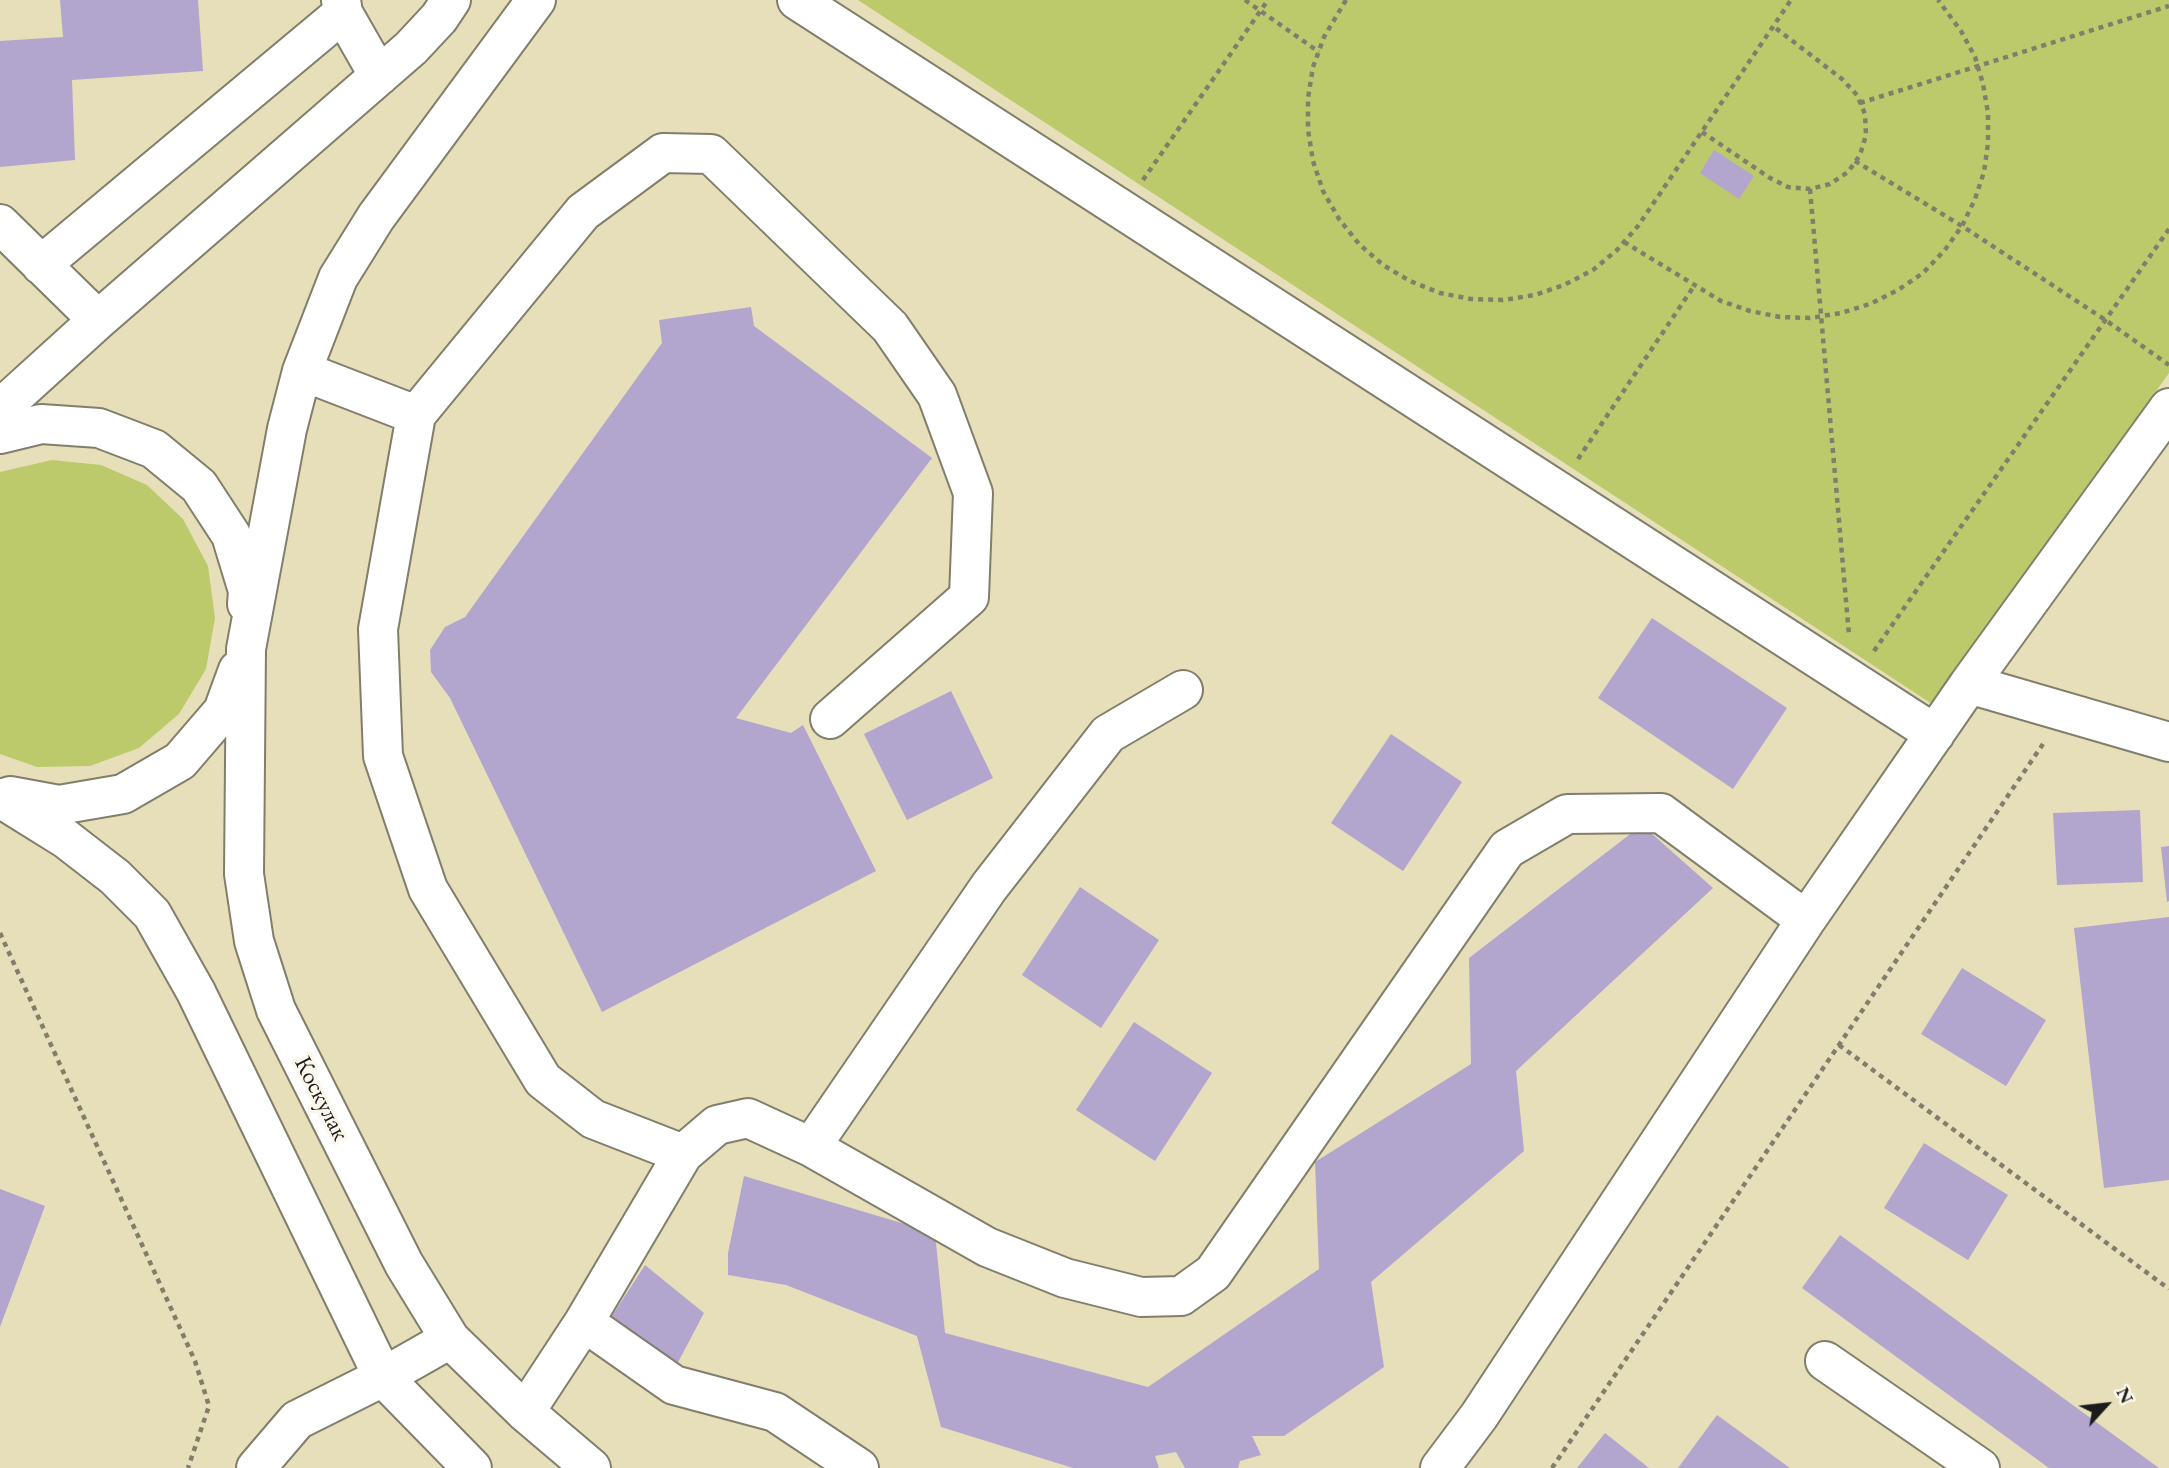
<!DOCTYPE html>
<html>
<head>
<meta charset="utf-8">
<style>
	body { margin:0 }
	#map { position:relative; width:2169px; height:1468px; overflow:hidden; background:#e6dfba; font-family:"EB Garamond",serif }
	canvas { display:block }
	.north { position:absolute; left:2071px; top:1370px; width:70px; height:70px; -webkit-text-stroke:5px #fbf7ec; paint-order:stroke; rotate:63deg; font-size:19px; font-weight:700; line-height:28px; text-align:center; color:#1c1c1c }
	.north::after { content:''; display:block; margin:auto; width:24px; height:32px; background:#1c1c1c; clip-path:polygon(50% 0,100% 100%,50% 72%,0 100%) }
</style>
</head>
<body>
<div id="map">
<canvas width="2169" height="1468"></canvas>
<div class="north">N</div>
</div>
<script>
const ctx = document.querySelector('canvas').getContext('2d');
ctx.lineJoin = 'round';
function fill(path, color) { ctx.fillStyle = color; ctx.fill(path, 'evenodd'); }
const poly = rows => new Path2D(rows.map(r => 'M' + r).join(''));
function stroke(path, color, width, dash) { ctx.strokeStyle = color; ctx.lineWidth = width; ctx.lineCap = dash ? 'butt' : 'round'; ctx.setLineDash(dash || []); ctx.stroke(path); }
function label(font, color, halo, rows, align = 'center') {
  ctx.font = font + ' "EB Garamond",serif'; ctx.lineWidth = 7; ctx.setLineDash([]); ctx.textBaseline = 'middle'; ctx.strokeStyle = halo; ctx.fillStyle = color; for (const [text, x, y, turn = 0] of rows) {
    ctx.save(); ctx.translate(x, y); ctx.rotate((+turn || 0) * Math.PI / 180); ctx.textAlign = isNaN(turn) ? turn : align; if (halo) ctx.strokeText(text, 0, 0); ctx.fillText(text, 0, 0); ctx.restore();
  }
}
const green = poly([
	[858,0,2169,0,2169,373,1932,704],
	[52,460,101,465,147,485,183,519,208,566,215,618,206,669,179,714,139,748,90,766,37,767,0,754,0,472]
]);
const building = poly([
	[60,0,198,0,203,71,72,80,75,160,0,167,0,41,63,37],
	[1714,150,1754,176,1739,199,1700,173],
	[751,307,754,326,932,458,736,718,791,733,803,725,876,871,602,1012,450,698,431,672,430,650,445,627,465,617,662,343,659,320],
	[1652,618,1787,708,1733,789,1598,698],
	[951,691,993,778,907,820,864,734],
	[1391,734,1462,782,1403,871,1331,823],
	[2140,810,2143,882,2057,885,2053,813],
	[1642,825,1713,888,1516,1071,1524,1151,1371,1282,1384,1367,1284,1436,1252,1436,1261,1455,1240,1461,1238,1468,1185,1468,1176,1452,1155,1456,1159,1468,1073,1468,941,1427,917,1336,786,1285,728,1275,728,1253,744,1176,935,1233,945,1333,1148,1387,1319,1269,1315,1162,1471,1064,1469,958],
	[2169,846,2169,901,2167,902,2161,847],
	[1080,887,1159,940,1101,1028,1022,975],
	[2169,917,2169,1180,2104,1188,2074,928],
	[1962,968,2046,1020,2006,1086,1921,1034],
	[1134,1022,1212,1073,1155,1161,1076,1110],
	[1924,1143,2008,1195,1968,1260,1884,1208],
	[0,1189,45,1206,0,1327],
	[1840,1235,2159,1468,2049,1468,1802,1288],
	[645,1265,704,1313,675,1368,610,1319],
	[1717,1415,1790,1468,1678,1468],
	[1605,1433,1649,1468,1577,1468]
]);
const path = poly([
	[1245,0,1319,52],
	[1346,0,1324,37,1313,67,1308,98,1308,130,1313,161,1323,191,1339,219,1359,244,1383,265,1410,281,1440,293,1471,299,1503,300,1535,295,1564,285,1593,270,1617,250,1638,226,1791,0],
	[1860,103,2169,6],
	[1702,132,1770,178,1788,187,1810,189,1830,184,1848,172,1860,155,1866,135,1865,114,1857,95,1842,79,1773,26],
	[1855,161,1962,226,2104,319,2169,365],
	[1143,180,1268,0],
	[1810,189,1849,635],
	[1624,242,1721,301,1750,311,1780,317,1810,318,1841,313,1870,304,1898,290,1923,273,1944,251,1962,226,1975,199,1984,172,1988,143,1988,113,1983,84,1975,57,1961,31,1938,0],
	[1578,459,1694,286],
	[1874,651,2169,229],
	[0,933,195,1361,209,1406,188,1468],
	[1839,1045,2169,1289],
	[1552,1468,2043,744]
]);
const minor = poly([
	[341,0,343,13,379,76],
	[536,0,376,217,338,278,302,371,287,429,246,649,244,874,254,941,276,1010,404,1264,450,1339,525,1412,591,1468],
	[797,0,1935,734],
	[0,224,98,320],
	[41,265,343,13],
	[302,371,416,415],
	[0,409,98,320,411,48,439,18,451,0],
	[0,434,41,424,99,428,154,449,199,486,231,535,248,591,247,604],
	[1969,684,2169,742],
	[10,796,59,805,123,794,180,761,223,711,238,670],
	[0,798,66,839,115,877,152,914,196,992,383,1377,472,1468],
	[811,1147,989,887,1108,734,1183,690],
	[683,1154,593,1119,543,1080,428,889,383,756,378,629,416,415,583,212,663,153,711,154,890,327,937,395,973,493,969,597,830,719],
	[584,1322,674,1385,775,1412,859,1468],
	[1825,1361,1980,1468],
	[525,1412,584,1322,683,1154,717,1125,748,1118,811,1147,987,1247,1065,1278,1141,1297,1181,1296,1213,1273,1507,849,1567,814,1661,813,1806,920],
	[256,1468,297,1420,383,1377,450,1339],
	[1440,1468,1479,1416,1806,920,1969,684,2169,408]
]);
const streetNames = [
	["Коскулак",321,1099,63]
];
fill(green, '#bdca6b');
fill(building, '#b2a5ce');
stroke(minor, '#817e6b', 42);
stroke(path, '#817e6b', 4.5, [5, 5]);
stroke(minor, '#fff', 38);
label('24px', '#1c1c1c', '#fbf7ec', streetNames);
</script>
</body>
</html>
